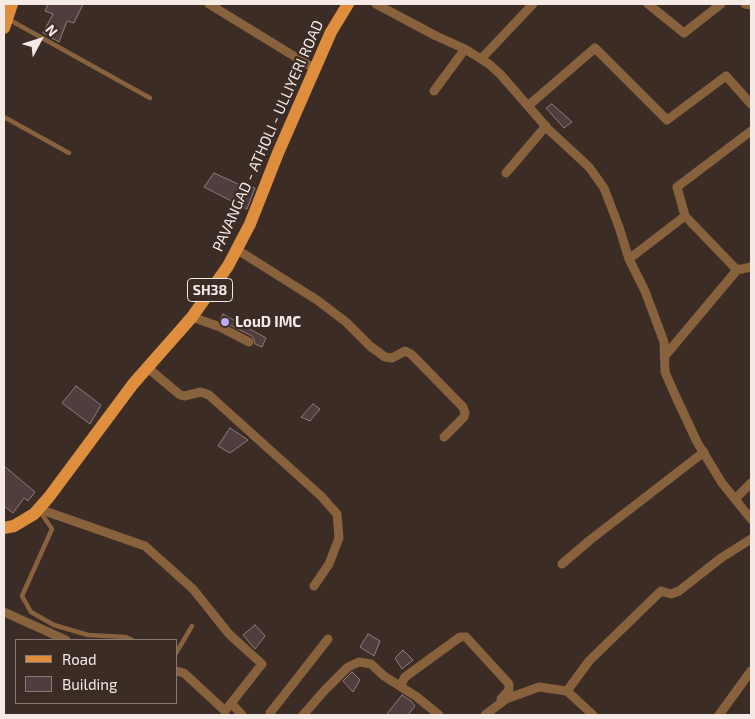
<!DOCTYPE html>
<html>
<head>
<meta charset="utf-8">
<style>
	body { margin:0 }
	#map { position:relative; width:755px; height:719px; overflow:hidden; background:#3c2c26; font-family:"Exo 2",sans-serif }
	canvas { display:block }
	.frame { position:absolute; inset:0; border:5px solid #f5eae6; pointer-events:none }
	.legend { position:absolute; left:15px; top:639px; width:162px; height:65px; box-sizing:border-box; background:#3c2c26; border:1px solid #867873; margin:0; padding:6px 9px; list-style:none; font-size:15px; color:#f5eae6 }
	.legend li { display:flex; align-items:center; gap:10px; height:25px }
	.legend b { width:25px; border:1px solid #867873 }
	.north { position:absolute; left:15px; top:15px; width:50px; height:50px; -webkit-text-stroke:4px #3c2c26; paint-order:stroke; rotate:50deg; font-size:14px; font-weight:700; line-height:20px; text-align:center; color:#f5eae6 }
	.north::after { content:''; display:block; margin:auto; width:18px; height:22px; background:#f5eae6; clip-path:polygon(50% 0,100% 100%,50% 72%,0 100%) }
</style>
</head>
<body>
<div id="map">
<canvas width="755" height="719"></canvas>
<div class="frame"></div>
<ul class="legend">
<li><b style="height:6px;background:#de8e3d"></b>Road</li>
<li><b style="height:14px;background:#503e3e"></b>Building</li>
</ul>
<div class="north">N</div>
</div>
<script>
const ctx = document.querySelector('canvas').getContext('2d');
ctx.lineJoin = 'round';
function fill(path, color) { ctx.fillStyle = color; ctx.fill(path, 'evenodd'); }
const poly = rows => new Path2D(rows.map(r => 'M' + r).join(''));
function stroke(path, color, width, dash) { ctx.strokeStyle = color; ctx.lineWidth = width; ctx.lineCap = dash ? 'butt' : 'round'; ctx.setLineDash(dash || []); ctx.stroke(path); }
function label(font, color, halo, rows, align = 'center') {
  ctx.font = font + ' "Exo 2",sans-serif'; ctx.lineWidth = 4.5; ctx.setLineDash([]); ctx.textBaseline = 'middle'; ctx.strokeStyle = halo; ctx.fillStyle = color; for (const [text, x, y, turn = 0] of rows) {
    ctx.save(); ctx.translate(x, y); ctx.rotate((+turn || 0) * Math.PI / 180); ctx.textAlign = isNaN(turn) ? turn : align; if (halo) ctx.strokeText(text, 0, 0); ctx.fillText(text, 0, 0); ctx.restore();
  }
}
const building = poly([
	[48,4,83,4,74,23,67,21,59,42,43,33,53,14,45,11,48,4],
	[552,104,572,122,564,128,546,108,552,104],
	[214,173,251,190,252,187,255,188,247,209,204,187,214,173],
	[223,314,266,338,262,347,255,344,254,339,252,336,220,320,223,314],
	[76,386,101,405,90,424,62,403,76,386],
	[313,404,320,409,310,421,301,417,313,404],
	[230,428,248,440,230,453,218,446,230,428],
	[4,466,35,492,28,501,24,498,13,513,4,506,4,466],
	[255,625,265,636,255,649,243,635,255,625],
	[368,634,380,641,374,656,360,647,368,634],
	[403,650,413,660,402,669,395,658,403,650],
	[352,672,360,680,353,692,343,681,352,672],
	[402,695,411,701,415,706,408,715,386,715,402,695]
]);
const lane = poly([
	[8,19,150,98],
	[4,117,69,153],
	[39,510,52,529,22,596,31,612,54,625,88,635,126,637,132,640],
	[176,653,192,626]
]);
const street = poly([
	[209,4,315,69],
	[376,4,436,36,465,49,489,64,501,75,548,129,589,167,604,188,619,227,629,259,645,291,664,342,665,372,676,397,697,442,722,483,751,519],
	[648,4,684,33,721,4],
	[745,4,751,5],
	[481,59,533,4],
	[434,91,465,49],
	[529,105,595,48,667,120,726,76,751,104],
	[751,131,677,187,685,216,737,270,751,267],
	[506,173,546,126],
	[236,249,317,300,346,322,370,346,385,357,392,358,405,351,411,354,463,407,465,413,464,417,444,437],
	[629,259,685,216],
	[192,317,220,327,249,342],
	[664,357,737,270],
	[148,368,180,395,184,396,201,392,209,395,321,496,337,514,339,538,329,564,314,586],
	[735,499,751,483],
	[39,509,145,546,193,589,229,634,262,664,225,711,184,673,176,671],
	[562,564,590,540,704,452],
	[4,612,66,640],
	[400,686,405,677,460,637,466,637,509,684,509,690,501,699,501,700],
	[567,691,593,715],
	[231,703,242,715],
	[270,715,270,713,328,639],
	[303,715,325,690,348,667,359,662,371,664,384,676,417,697,439,715],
	[485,715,506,699,539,687,567,691,589,661,661,591,671,594,679,591,721,558,751,539],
	[719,715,751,671]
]);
const primary = poly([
	[4,28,12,4],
	[4,528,14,526,34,514,49,497,133,384,192,317,228,266,250,224,278,153,331,32,348,4]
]);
const markers = [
	[225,322,5,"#baaaf6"]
];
const shields = [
	[210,290,45]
];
const shieldNames = [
	["SH38",210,290]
];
const streetNames = [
	["PAVANGAD - ATHOLI - ULLIYERI ROAD",268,136,-66]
];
const poiNames = [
	["LouD IMC",235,322]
];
fill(building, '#503e3e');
stroke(building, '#8f7b7a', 1);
stroke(lane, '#88613d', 4.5);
stroke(street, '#88613d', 9);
stroke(primary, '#de8e3d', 12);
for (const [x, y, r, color] of markers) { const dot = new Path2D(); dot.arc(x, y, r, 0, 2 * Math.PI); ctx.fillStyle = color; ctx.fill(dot); stroke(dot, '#3c2c26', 2); }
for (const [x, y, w] of shields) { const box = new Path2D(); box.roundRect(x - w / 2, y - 11.5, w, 23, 4); ctx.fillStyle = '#3c2c26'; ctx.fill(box); stroke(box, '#f5eae6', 1); }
label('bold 14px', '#f5eae6', null, shieldNames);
label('15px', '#f5eae6', '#3c2c26', streetNames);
label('bold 15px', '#f5eae6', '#3c2c26', poiNames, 'left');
</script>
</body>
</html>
